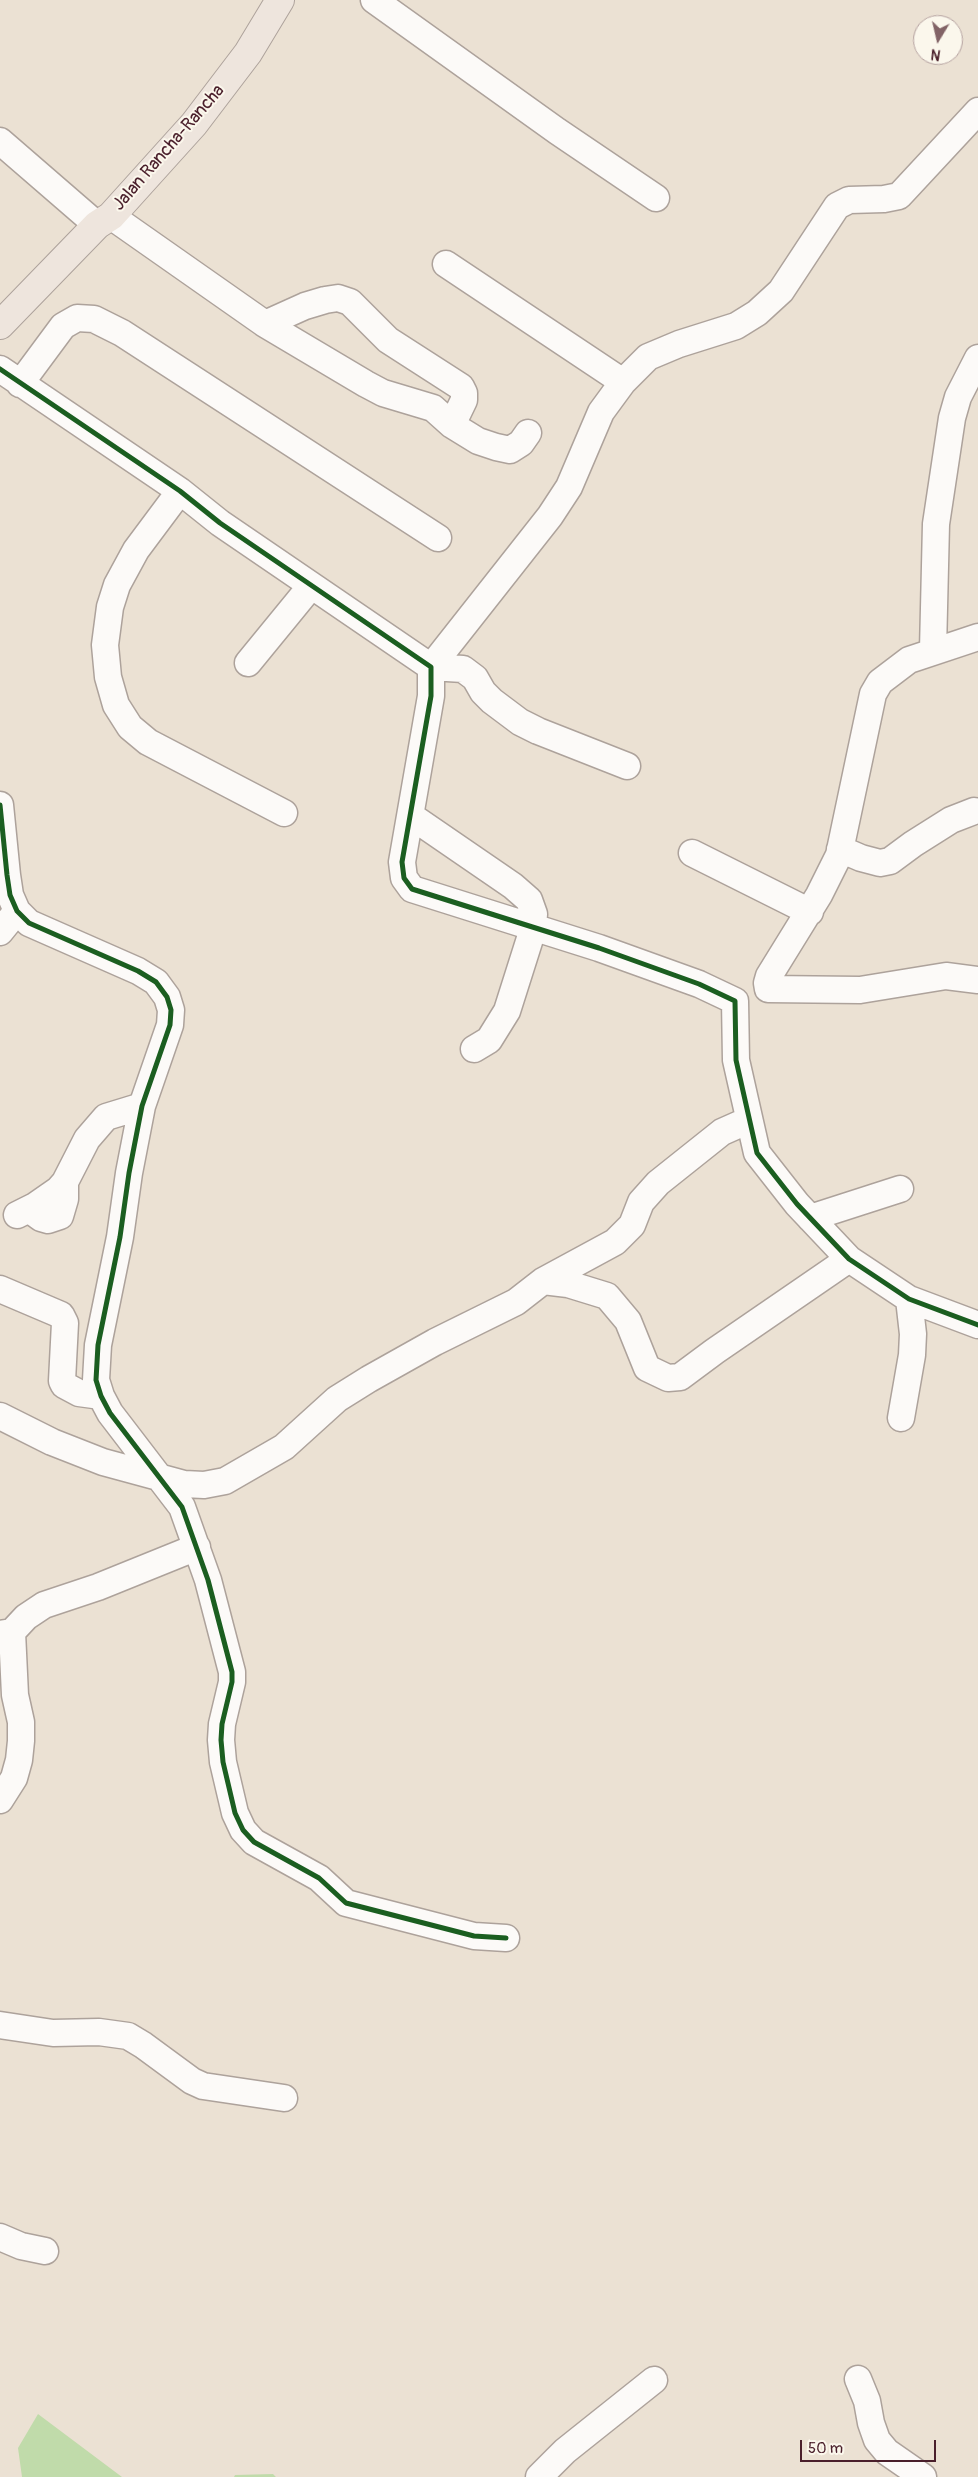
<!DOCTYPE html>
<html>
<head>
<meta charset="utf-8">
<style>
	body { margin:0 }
	#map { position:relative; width:978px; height:2477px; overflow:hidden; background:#ebe1d3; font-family:Pangolin,sans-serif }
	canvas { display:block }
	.north { position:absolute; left:913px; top:15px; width:50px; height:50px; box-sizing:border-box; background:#fbf7ec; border:1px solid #b4a19f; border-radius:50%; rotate:189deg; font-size:14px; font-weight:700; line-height:20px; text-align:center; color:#4a1f2b }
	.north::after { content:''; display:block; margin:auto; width:18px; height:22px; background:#826366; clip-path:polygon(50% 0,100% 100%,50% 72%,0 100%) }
	.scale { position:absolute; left:800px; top:2440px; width:136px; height:22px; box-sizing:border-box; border:2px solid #4a1f2b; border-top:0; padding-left:6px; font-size:15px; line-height:18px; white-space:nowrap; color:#4a1f2b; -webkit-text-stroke:4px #fbf7ec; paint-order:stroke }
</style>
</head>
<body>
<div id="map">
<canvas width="978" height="2477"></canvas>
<div class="north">N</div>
<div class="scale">50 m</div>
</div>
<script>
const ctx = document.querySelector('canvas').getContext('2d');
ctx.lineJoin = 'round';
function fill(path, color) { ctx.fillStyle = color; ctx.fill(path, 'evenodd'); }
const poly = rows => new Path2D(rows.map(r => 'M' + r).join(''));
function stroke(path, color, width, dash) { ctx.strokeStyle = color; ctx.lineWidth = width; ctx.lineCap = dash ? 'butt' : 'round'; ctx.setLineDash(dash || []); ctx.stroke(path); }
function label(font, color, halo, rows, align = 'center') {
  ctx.font = font + ' Pangolin,sans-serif'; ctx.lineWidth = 4; ctx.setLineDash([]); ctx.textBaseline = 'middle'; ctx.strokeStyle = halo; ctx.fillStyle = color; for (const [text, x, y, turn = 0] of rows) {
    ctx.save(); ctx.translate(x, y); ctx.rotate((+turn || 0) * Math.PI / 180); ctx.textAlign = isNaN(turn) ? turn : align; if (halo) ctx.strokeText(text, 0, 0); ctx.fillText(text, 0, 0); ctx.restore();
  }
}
const green = poly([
	[38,2414,122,2477,22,2477,18,2448],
	[273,2474,276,2477,234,2477,235,2475]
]);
const minor = poly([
	[374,0,557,131,656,198],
	[0,141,97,225],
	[111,216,265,324,366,384,383,393,433,408,452,425,478,441,496,447,510,450,521,443,528,433],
	[446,264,623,382],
	[265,324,305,306,325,300,338,298,350,302,388,340,461,387,464,393,464,400,452,425],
	[0,369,180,491,220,523,431,667,431,696,402,862,404,878,412,889,599,948,699,984,735,1001,736,1060,757,1153,797,1204,849,1259,909,1299,978,1325],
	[20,384,63,326,77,318,94,319,122,333,438,538],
	[180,491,136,550,117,585,110,607,105,645,108,677,116,705,130,727,148,742,284,813],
	[978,637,909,660,880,682,873,694,839,855,819,895,769,976,767,983,768,989,860,990,946,976,978,980],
	[933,650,936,524,952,418,958,397,978,358],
	[248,663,311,586],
	[431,667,550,516,569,487,601,412,623,382,648,357,679,344,736,326,757,313,781,291,837,206,849,200,884,199,899,196,978,111],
	[431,667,463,669,475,678,483,692,492,701,520,722,538,731,627,766],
	[0,805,7,875,10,895,17,911,29,923,138,971,156,982,167,997,171,1010,170,1025,142,1106,129,1173,120,1237,98,1345,96,1380,101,1396,110,1413,182,1507,208,1580,232,1672,232,1682,222,1724,221,1740,223,1762,235,1813,243,1830,254,1842,319,1878,346,1903,474,1936,506,1938],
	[411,816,513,886,529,900,534,914,533,929,507,1011,489,1040,474,1049],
	[840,849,861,858,880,863,890,861,913,844,951,820,974,811],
	[692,853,810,912],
	[0,932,17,911],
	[30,1210,41,1218,48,1220,60,1216,65,1199,65,1182],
	[17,1215,35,1206,58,1190,65,1182,87,1139,106,1117,142,1106],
	[810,1218,900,1189],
	[543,1281,568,1284,607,1296,628,1321,647,1368,668,1378,680,1377,715,1351,849,1259],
	[0,1289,61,1315,65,1323,62,1381,64,1385,79,1393,101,1396],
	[0,1416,52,1442,103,1462,184,1484,204,1485,225,1481,284,1447,337,1399,369,1379,435,1342,516,1302,543,1281,615,1242,632,1225,641,1202,658,1183,722,1132,749,1120],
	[901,1418,912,1355,913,1334,909,1299],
	[0,1634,12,1632,26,1617,44,1605,98,1587,197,1547],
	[0,1800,14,1778,19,1760,21,1741,21,1722,15,1695,12,1632],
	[0,2025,53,2033,99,2032,128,2036,143,2045,192,2081,203,2086,284,2098],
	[0,2237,21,2246,45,2251],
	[858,2379,867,2401,871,2423,877,2440,887,2452,923,2477],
	[539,2477,565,2451,654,2380]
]);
const major = poly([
	[0,325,97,225,111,216,194,124,248,53,280,0]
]);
const cycleway = poly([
	[0,369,180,491,220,523,431,667,431,696,402,862,404,878,412,889,599,948,699,984,735,1001,736,1060,757,1153,797,1204,849,1259,909,1299,978,1325],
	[0,805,7,875,10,895,17,911,29,923,138,971,156,982,167,997,171,1010,170,1025,142,1106,129,1173,120,1237,98,1345,96,1380,101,1396,110,1413,182,1507,208,1580,232,1672,232,1682,222,1724,221,1740,223,1762,235,1813,243,1830,254,1842,319,1878,346,1903,474,1936,506,1938]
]);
const streetNames = [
	["Jalan Rancha-Rancha",169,148,-49]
];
fill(green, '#c0dbaa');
stroke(minor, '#ada29b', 29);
stroke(major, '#ada29b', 30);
stroke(minor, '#fcfaf8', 26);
stroke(major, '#eee5dd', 28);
stroke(cycleway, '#1b5e20', 5);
label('18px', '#4a1f2b', '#fbf7ec', streetNames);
</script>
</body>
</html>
